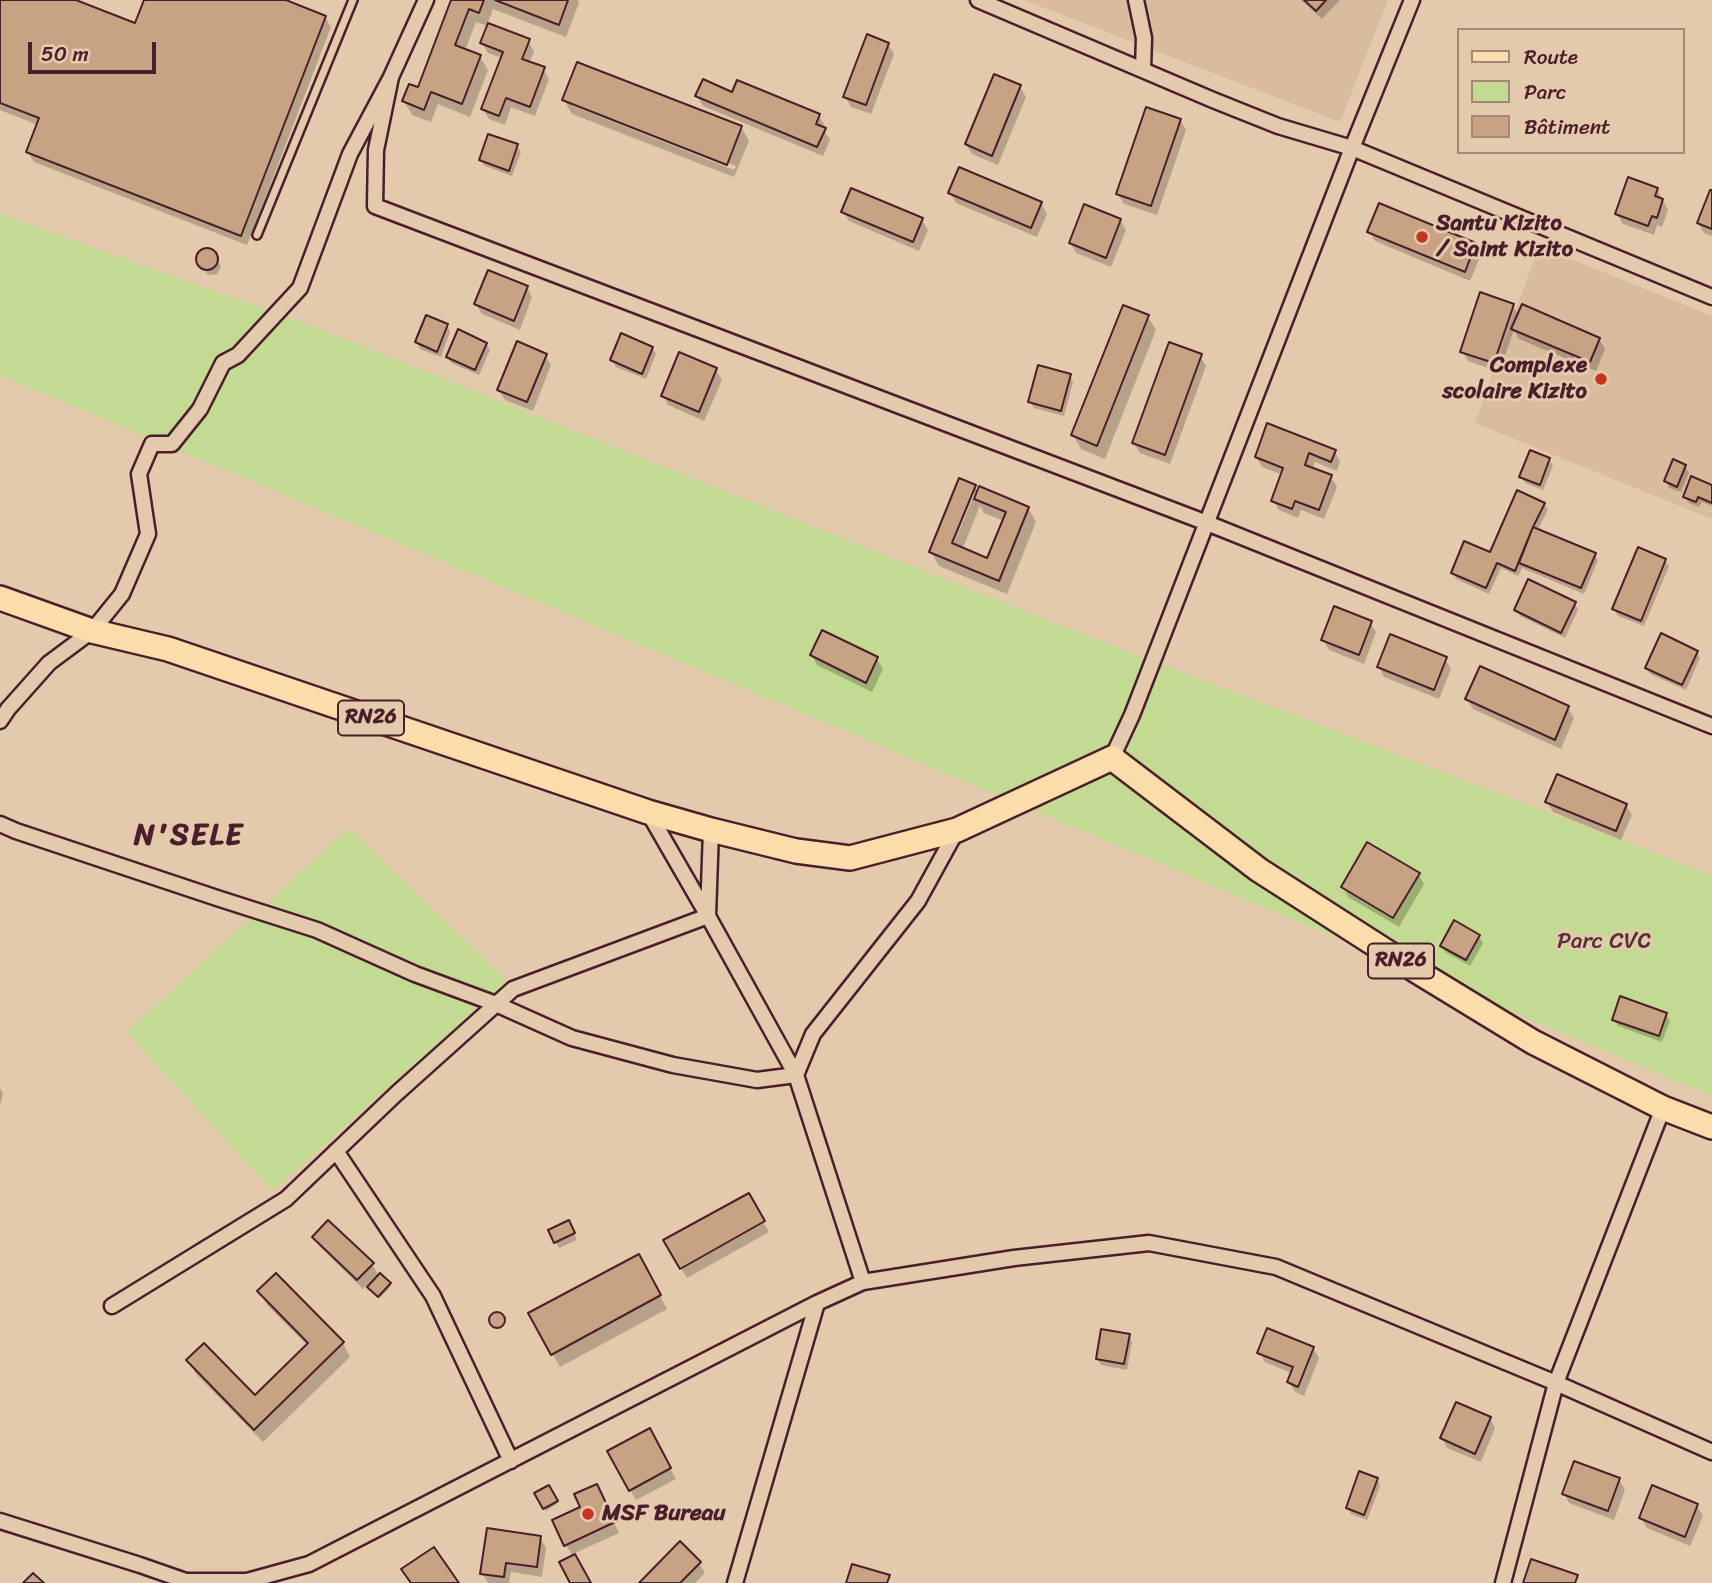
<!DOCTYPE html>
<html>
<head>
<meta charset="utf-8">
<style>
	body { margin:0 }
	#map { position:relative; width:1712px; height:1583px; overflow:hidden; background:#e4caac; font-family:Sriracha,sans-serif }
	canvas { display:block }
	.legend { position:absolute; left:1457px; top:28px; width:228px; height:126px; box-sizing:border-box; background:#e4caac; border:2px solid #a68678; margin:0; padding:9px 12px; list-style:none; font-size:21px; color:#4a1f2b }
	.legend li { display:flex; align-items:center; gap:14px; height:35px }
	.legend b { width:35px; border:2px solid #a68678 }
	.scale { position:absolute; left:28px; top:42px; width:128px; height:32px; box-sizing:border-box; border:4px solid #4a1f2b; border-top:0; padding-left:9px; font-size:21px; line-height:24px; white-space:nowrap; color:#4a1f2b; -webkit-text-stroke:5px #e4caac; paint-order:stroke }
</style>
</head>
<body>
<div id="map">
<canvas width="1712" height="1583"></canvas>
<ul class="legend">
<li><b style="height:9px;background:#fbddab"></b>Route</li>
<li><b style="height:19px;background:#c2da91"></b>Parc</li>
<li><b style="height:19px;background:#c8a383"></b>Bâtiment</li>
</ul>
<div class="scale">50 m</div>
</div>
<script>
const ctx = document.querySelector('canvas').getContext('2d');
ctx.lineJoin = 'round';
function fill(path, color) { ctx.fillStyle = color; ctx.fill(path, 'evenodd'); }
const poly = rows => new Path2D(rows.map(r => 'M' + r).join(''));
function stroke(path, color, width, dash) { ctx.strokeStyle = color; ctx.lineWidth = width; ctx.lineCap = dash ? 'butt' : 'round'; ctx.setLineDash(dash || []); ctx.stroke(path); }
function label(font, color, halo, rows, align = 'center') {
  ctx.font = font + ' Sriracha,sans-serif'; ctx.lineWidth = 6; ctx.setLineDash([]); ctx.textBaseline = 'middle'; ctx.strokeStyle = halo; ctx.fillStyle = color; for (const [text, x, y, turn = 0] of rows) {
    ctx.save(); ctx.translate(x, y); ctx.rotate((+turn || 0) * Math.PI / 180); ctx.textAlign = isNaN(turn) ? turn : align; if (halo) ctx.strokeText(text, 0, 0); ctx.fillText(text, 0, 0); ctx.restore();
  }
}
const built = poly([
	[1024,0,1388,0,1340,122],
	[1539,246,1712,316,1712,519,1475,423]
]);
const green = poly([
	[0,214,314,327,1074,631,1712,875,1712,1096,0,375],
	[349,828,507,981,272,1191,127,1032]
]);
const shadow = poly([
	[2,0,71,0,136,25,146,0,281,0,325,17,331,27,247,245,34,162,28,152,38,125,0,110,0,6],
	[453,0,578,0,579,3,566,37,493,9,487,25,528,41,534,51,529,63,543,69,549,79,535,116,511,107,505,125,489,119,483,109,502,58,488,53,482,43,488,26,476,22,465,51,480,57,488,70,470,117,438,104,431,122,412,115,404,101,419,90],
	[1301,0,1340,0,1322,19],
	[888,44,894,54,871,114,851,107,845,96],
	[1020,87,1026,97,998,165,972,154,966,144],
	[733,94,819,116,825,126,823,129,830,140,823,156,703,106,697,96],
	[564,100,741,127,749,141,734,177,572,114],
	[573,102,736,166,734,170,573,106],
	[1180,120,1186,130,1157,215,1124,204,1118,194],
	[517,146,521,152,512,176,485,166,481,160],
	[1657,189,1668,210,1662,227,1657,225,1654,235,1623,224,1617,214],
	[1712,192,1712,236,1704,233,1698,223],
	[950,193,1041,203,1047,214,1037,237,956,203],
	[843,211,922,220,928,230,919,251,849,221],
	[1120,220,1126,230,1111,267,1076,253,1071,243],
	[1369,231,1475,245,1481,255,1470,281,1375,241],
	[210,251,215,254,221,267,217,274,208,275,199,263,198,257,202,252],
	[527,287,532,297,520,330,482,314,476,304],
	[1513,306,1519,316,1599,339,1605,349,1596,371,1519,339,1514,330,1499,372,1468,361,1462,351],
	[1148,317,1156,330,1105,459,1081,449,1073,435],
	[447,325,450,332,441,357,420,349,417,342],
	[486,344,490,350,479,375,451,363,448,356],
	[652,348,656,354,646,379,616,367,612,360],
	[545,355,551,365,533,411,505,400,499,390],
	[1200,356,1206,366,1170,464,1140,453,1134,443],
	[716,370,722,380,704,421,668,405,663,395],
	[1070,376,1073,382,1064,416,1034,408,1030,401],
	[1268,426,1334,451,1340,461,1337,471,1315,462,1312,470,1331,477,1337,487,1324,519,1301,510,1298,518,1279,510,1273,500,1283,475,1262,467,1256,457],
	[1549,459,1553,466,1543,490,1525,483,1521,476],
	[1685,466,1689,473,1681,492,1669,488,1666,481],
	[975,486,978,493,1028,508,1036,522,1007,594,939,566,931,552],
	[971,493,975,493,950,552,947,551],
	[980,506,984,513,1004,521,988,560,962,550],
	[1712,486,1712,506,1702,502,1699,507,1689,503,1685,497],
	[1544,504,1548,510,1537,531,1594,554,1598,560,1584,594,1522,568,1518,576,1501,568,1489,594,1456,579,1453,572,1491,555],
	[1665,560,1669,566,1644,626,1618,616,1614,609],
	[1574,603,1578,610,1565,638,1520,616,1516,610],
	[1370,622,1376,632,1364,664,1329,650,1323,640],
	[1697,652,1700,658,1686,690,1650,674,1647,668],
	[812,655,877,659,883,669,872,692,817,665],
	[1445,659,1451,669,1439,699,1384,677,1379,667],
	[1467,699,1568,708,1574,718,1561,749,1473,709],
	[1547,802,1626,805,1632,815,1621,840,1553,812],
	[1418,874,1424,884,1399,927,1348,897,1343,887],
	[1479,937,1483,943,1470,966,1445,952,1442,946],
	[1666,1014,1670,1021,1662,1042,1618,1026,1614,1019],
	[0,1088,3,1093,0,1105],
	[748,1195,769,1232,687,1278,666,1241],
	[569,1223,577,1240,559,1248,550,1231],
	[314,1238,372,1264,379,1276,391,1286,380,1298,367,1285,363,1289,320,1247],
	[638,1256,667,1309,560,1367,530,1314],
	[259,1291,343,1343,350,1357,263,1442,196,1374,189,1361,255,1397,308,1346,267,1305],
	'491 1322a7 7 0 1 1 14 0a7 7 0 1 1-14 0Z',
	[1129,1336,1132,1342,1127,1370,1101,1365,1097,1359],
	[1313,1348,1319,1358,1304,1396,1295,1392,1289,1382,1293,1374,1265,1362,1259,1352],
	[1490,1418,1495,1428,1481,1462,1447,1448,1442,1438],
	[649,1430,676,1479,636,1500,609,1451],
	[1377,1479,1380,1486,1367,1520,1351,1514,1348,1508],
	[1619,1480,1625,1490,1614,1520,1569,1503,1564,1493],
	[548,1487,557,1504,546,1511,536,1494],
	[601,1496,619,1533,573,1554,589,1583,572,1583,573,1557,566,1545],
	[1697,1506,1703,1516,1690,1546,1647,1528,1641,1518],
	[540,1538,546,1548,542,1577,511,1572,509,1583,488,1583,482,1573],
	[699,1563,705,1573,695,1583,641,1583]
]);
const building = poly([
	[0,0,76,0,135,23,144,0,286,0,326,16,241,236,26,152,39,118,0,103,0,0],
	[451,0,484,0,479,13,469,9,455,45,481,55,462,104,431,92,424,110,402,101,409,84,418,87,451,0],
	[495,0,568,0,559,25,495,0],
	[1304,0,1326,0,1316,11,1304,0],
	[488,23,530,39,522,59,545,67,530,107,506,98,499,116,481,109,503,52,480,43,488,23],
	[867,34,889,43,866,105,843,97,867,34],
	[577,62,742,126,727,165,562,100,577,62],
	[994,74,1021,85,992,156,965,144,994,74],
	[703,79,732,92,737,80,820,114,816,124,826,128,817,147,695,96,703,79],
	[1146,107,1181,119,1151,206,1116,194,1146,107],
	[488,134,518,144,509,171,479,160,488,134],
	[959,167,1042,202,1031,228,948,193,959,167],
	[1628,177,1658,188,1655,196,1663,199,1657,218,1652,216,1648,226,1615,214,1628,177],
	[851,188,923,218,913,242,841,212,851,188],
	[1710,190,1712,190,1712,229,1697,223,1710,190],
	[1379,203,1476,243,1465,272,1367,232,1379,203],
	[1084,204,1121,219,1106,258,1069,243,1084,204],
	'196 259a11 11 0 1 1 22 0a11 11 0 1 1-22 0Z',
	[488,270,528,286,514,321,474,304,488,270],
	[1480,292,1514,304,1494,363,1460,352,1480,292],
	[1522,304,1600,338,1590,362,1511,329,1522,304],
	[1123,305,1149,315,1097,446,1071,435,1123,305],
	[426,315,448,324,437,352,415,342,426,315],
	[458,329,487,343,475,370,446,357,458,329],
	[621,333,653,347,642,374,610,360,621,333],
	[517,341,547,354,527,402,497,390,517,341],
	[1169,342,1202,354,1165,455,1132,443,1169,342],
	[679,352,717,368,699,412,661,396,679,352],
	[1038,365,1071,374,1061,411,1028,402,1038,365],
	[1267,423,1336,450,1331,462,1309,453,1305,465,1332,475,1319,510,1295,501,1292,509,1271,501,1283,468,1255,457,1267,423],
	[1530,450,1550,458,1540,485,1519,477,1530,450],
	[1673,459,1686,465,1677,487,1664,481,1673,459],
	[1691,476,1712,485,1712,503,1698,497,1696,502,1683,497,1691,476],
	[959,478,976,485,952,543,987,558,1006,512,974,499,979,486,1029,507,999,581,929,552,959,478],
	[1517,490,1545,503,1533,527,1515,571,1497,563,1486,588,1451,573,1464,541,1490,552,1517,490],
	[1533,527,1596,553,1581,588,1519,563,1533,527],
	[1638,547,1666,559,1641,621,1612,609,1638,547],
	[1528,579,1576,602,1561,633,1514,610,1528,579],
	[1334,606,1372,621,1359,655,1321,640,1334,606],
	[822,630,878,657,866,683,810,655,822,630],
	[1661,633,1698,651,1682,685,1645,668,1661,633],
	[1390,634,1447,657,1434,690,1377,667,1390,634],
	[1480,666,1569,706,1555,740,1465,699,1480,666],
	[1557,774,1627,804,1616,831,1545,802,1557,774],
	[1367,842,1420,873,1393,918,1341,887,1367,842],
	[1454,920,1480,935,1466,960,1440,946,1454,920],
	[1620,996,1667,1013,1659,1036,1612,1020,1620,996],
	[749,1193,765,1221,680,1269,663,1240,749,1193],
	[328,1220,374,1263,357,1280,312,1237,328,1220],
	[569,1220,575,1233,554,1243,548,1230,569,1220],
	[639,1254,661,1295,551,1355,528,1313,639,1254],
	[276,1273,344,1342,254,1430,186,1360,204,1343,255,1395,308,1343,257,1291,276,1273],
	[380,1273,391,1283,378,1297,367,1287,380,1273],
	'489 1320a8 8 0 1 1 16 0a8 8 0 1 1-16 0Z',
	[1267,1328,1314,1347,1298,1387,1287,1382,1293,1367,1257,1353,1267,1328],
	[1101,1329,1130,1334,1124,1364,1096,1359,1101,1329],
	[1456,1402,1491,1417,1475,1454,1440,1438,1456,1402],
	[650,1428,671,1468,629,1491,607,1451,650,1428],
	[1574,1461,1620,1478,1608,1511,1562,1494,1574,1461],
	[1359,1471,1378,1478,1364,1515,1346,1508,1359,1471],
	[597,1484,615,1522,564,1546,552,1520,580,1507,574,1494,597,1484],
	[549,1485,558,1501,543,1509,534,1493,549,1485],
	[1652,1485,1698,1504,1685,1537,1639,1518,1652,1485],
	[487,1528,541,1536,537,1567,506,1563,504,1577,480,1574,487,1528],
	[680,1541,701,1562,680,1583,639,1583,680,1541],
	[434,1547,459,1583,411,1583,401,1569,434,1547],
	[575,1554,591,1583,570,1583,559,1562,575,1554],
	[1531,1559,1578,1575,1575,1583,1523,1583,1531,1559],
	[852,1564,890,1575,887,1583,846,1583,852,1564],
	[33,1573,44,1583,23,1583,33,1573]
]);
const lane = poly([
	[257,235,353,0]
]);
const street = poly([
	[978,0,1213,100,1278,126,1352,148,1712,297],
	[1136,0,1144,38,1143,69],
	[391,77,376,150,375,206,1207,523,1712,726],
	[0,721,8,709,49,663,92,631,122,594,148,534,139,474,152,444,172,444,200,409,223,363,238,355,300,288,350,154,391,77,426,0],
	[1112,758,1132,715,1352,148,1412,0],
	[648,812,708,916,796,1075,863,1282],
	[0,824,16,831,220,899,317,930,415,974,496,1004,572,1038,673,1065,757,1080,796,1075],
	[796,1075,813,1034,918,901,957,830],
	[336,1151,433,1296,511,1461],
	[112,1306,286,1199,396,1094,513,989,708,916,711,830],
	[0,1521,140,1565,186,1581,247,1581,309,1564,817,1303,863,1282,1014,1258,1149,1243,1276,1267,1556,1383,1712,1452],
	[735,1583,817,1303],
	[1503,1583,1556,1383,1663,1108]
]);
const primary = poly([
	[0,598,92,631,168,649,648,812,711,830,796,851,850,858,957,830,1112,758,1259,870,1415,970,1533,1042,1663,1108,1712,1127]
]);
const markers = [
	[1422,237,7,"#c8321e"],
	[1601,379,7,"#c8321e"],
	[588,1514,7,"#c8321e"]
];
const shields = [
	[371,718,66],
	[1401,961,66]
];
const shieldNames = [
	["RN26",371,718],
	["RN26",1401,961]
];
const poiNames = [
	["Santu Kizito",1436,224],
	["/ Saint Kizito",1436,250],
	["Complexe",1587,366,"right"],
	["scolaire Kizito",1587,392,"right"],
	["MSF Bureau",602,1514]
];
const parkNames = [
	["Parc CVC",1604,942]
];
const districtNames = [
	["N'SELE",189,836]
];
fill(built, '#d9bb9e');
fill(green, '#c2da91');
fill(shadow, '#0003');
fill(building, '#c8a383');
stroke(building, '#4a1f2b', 2);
stroke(lane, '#4a1f2b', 12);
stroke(street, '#4a1f2b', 19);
stroke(primary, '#4a1f2b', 28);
stroke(lane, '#e4caac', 7);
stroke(street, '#e4caac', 14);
stroke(primary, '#fbddab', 23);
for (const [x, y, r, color] of markers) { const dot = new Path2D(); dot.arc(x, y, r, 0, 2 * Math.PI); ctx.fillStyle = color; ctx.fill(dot); stroke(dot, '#e4caac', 2.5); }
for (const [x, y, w] of shields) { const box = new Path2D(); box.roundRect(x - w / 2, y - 17.5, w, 35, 5); ctx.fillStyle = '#e4caac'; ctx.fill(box); stroke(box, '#4a1f2b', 2); }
label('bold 21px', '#4a1f2b', null, shieldNames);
label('bold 23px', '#4a1f2b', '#e4caac', poiNames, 'left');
label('23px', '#563235', '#e4caac', parkNames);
ctx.letterSpacing = '2px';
label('bold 30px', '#4a1f2b', '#e4caac', districtNames);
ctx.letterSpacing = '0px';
</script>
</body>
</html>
